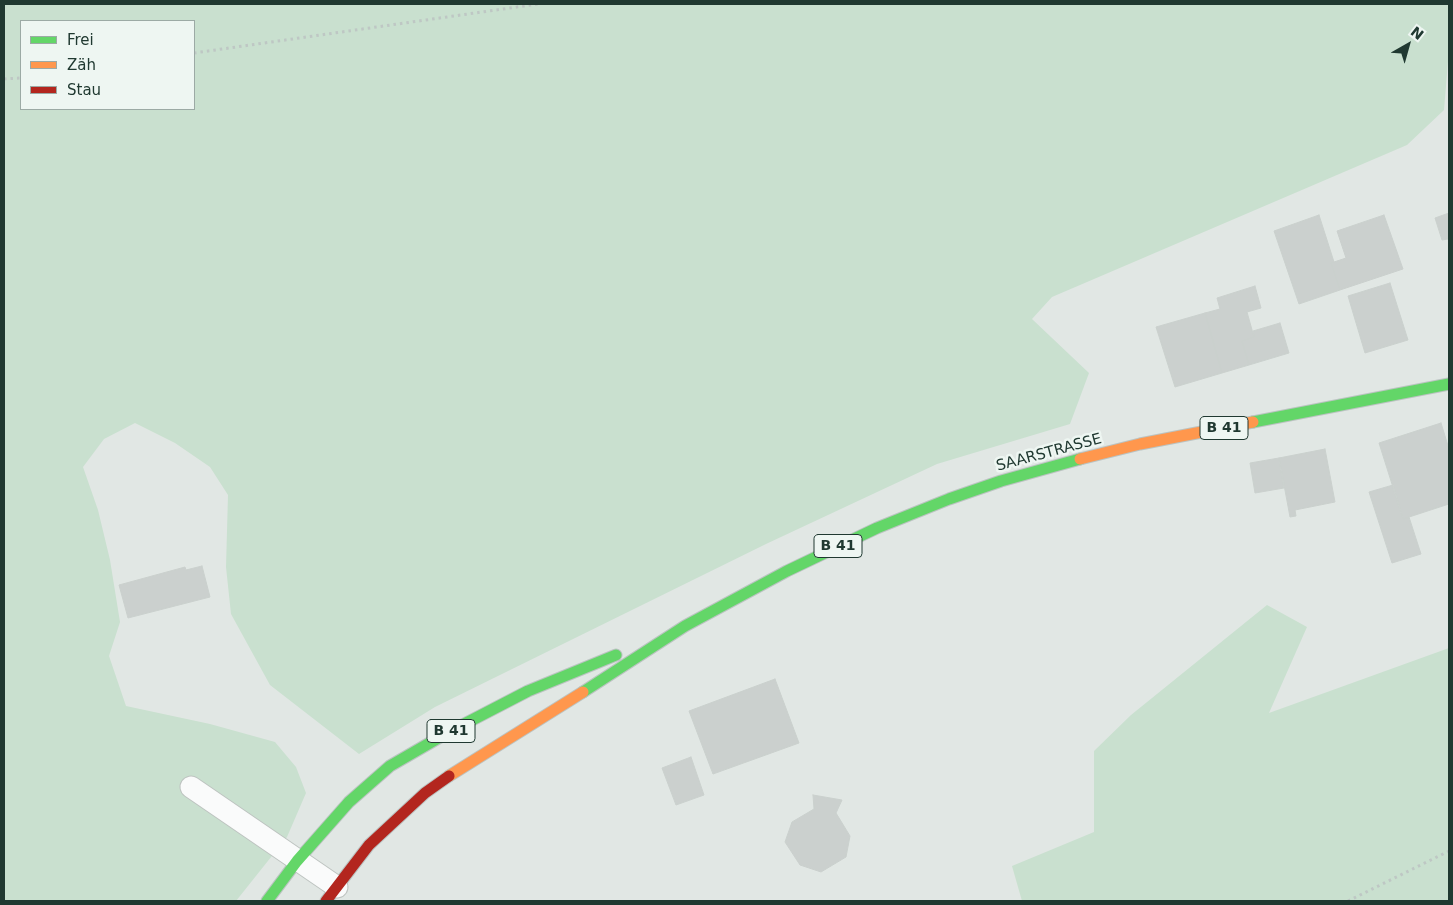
<!DOCTYPE html>
<html>
<head>
<meta charset="utf-8">
<style>
	body { margin:0 }
	#map { position:relative; width:1453px; height:905px; overflow:hidden; background:#e1e7e4; font-family:"DejaVu Sans",sans-serif }
	canvas { display:block }
	.frame { position:absolute; inset:0; border:5px solid #203931; pointer-events:none }
	.legend { position:absolute; left:20px; top:20px; width:175px; height:90px; box-sizing:border-box; background:#eef6f2; border:1px solid #9caaa5; margin:0; padding:6px 9px; list-style:none; font-size:15px; color:#203931 }
	.legend li { display:flex; align-items:center; gap:10px; height:25px }
	.legend b { width:25px; border:1px solid #9caaa5 }
	.north { position:absolute; left:1383px; top:20px; width:50px; height:50px; -webkit-text-stroke:4px #eef6f2; paint-order:stroke; rotate:38deg; font-size:14px; font-weight:700; line-height:20px; text-align:center; color:#203931 }
	.north::after { content:''; display:block; margin:auto; width:18px; height:22px; background:#203931; clip-path:polygon(50% 0,100% 100%,50% 72%,0 100%) }
</style>
</head>
<body>
<div id="map">
<canvas width="1453" height="905"></canvas>
<div class="frame"></div>
<ul class="legend">
<li><b style="height:6px;background:#63d668"></b>Frei</li>
<li><b style="height:6px;background:#ff974d"></b>Zäh</li>
<li><b style="height:6px;background:#b3261e"></b>Stau</li>
</ul>
<div class="north">N</div>
</div>
<script>
const ctx = document.querySelector('canvas').getContext('2d');
ctx.lineJoin = 'round';
function fill(path, color) { ctx.fillStyle = color; ctx.fill(path, 'evenodd'); }
const poly = rows => new Path2D(rows.map(r => 'M' + r).join(''));
function stroke(path, color, width, dash) { ctx.strokeStyle = color; ctx.lineWidth = width; ctx.lineCap = dash ? 'butt' : 'round'; ctx.setLineDash(dash || []); ctx.stroke(path); }
function label(font, color, halo, rows, align = 'center') {
  ctx.font = font + ' "DejaVu Sans",sans-serif'; ctx.lineWidth = 5; ctx.setLineDash([]); ctx.textBaseline = 'middle'; ctx.strokeStyle = halo; ctx.fillStyle = color; for (const [text, x, y, turn = 0] of rows) {
    ctx.save(); ctx.translate(x, y); ctx.rotate((+turn || 0) * Math.PI / 180); ctx.textAlign = isNaN(turn) ? turn : align; if (halo) ctx.strokeText(text, 0, 0); ctx.fillText(text, 0, 0); ctx.restore();
  }
}
const green = poly([
	[4,4,1449,4,1449,49,1444,110,1407,145,1052,297,1032,319,1089,373,1070,424,937,464,766,544,435,707,359,754,270,685,231,614,226,567,228,495,210,467,175,443,135,423,104,439,83,467,98,510,110,560,120,622,109,656,126,706,210,724,275,742,296,767,306,793,287,837,236,901,4,901],
	[21,21,194,21,194,109,21,109],
	[1267,605,1307,627,1269,713,1449,648,1449,901,1022,901,1012,866,1094,832,1094,751,1131,715]
]);
const building = poly([
	[1449,213,1449,241,1448,239,1442,240,1435,218,1449,213],
	[1319,215,1334,262,1331,263,1340,290,1299,304,1274,231,1319,215],
	[1384,215,1403,269,1340,290,1331,263,1346,258,1337,231,1384,215],
	[1390,283,1408,340,1365,353,1348,296,1390,283],
	[1255,286,1261,308,1247,312,1254,337,1242,341,1249,365,1222,373,1205,313,1220,309,1217,298,1255,286],
	[1205,313,1222,373,1175,387,1156,327,1205,313],
	[1280,323,1289,353,1249,365,1242,341,1254,337,1253,331,1280,323],
	[1441,423,1449,449,1449,504,1403,519,1379,443,1441,423],
	[1325,449,1335,502,1295,510,1296,516,1290,517,1279,458,1325,449],
	[1279,458,1284,488,1255,493,1250,463,1279,458],
	[1393,485,1403,519,1409,517,1421,554,1392,563,1369,492,1393,485],
	[202,566,210,597,128,618,119,585,185,567,186,570,202,566],
	[775,679,799,743,713,774,689,711,775,679],
	[691,757,704,795,676,805,662,768,691,757],
	[813,795,842,800,836,813,850,836,846,857,821,872,800,865,785,842,792,822,814,809,813,795]
]);
const path = poly([
	[194,53,538,4],
	[4,79,21,78],
	[1348,901,1449,851]
]);
const lane = poly([
	[191,787,337,887]
]);
const fast = poly([
	[1253,422,1449,384],
	[583,692,685,626,787,571,877,528,949,499,1001,481,1080,459],
	[267,901,297,861,349,802,390,766,447,733,528,691,616,655]
]);
const slow = poly([
	[1080,459,1140,444,1253,422],
	[449,776,583,692]
]);
const jam = poly([
	[326,901,369,845,425,793,449,776]
]);
const shields = [
	[1224,428,48],
	[838,546,48],
	[451,731,48]
];
const shieldNames = [
	["B 41",1224,428],
	["B 41",838,546],
	["B 41",451,731]
];
const streetNames = [
	["SAARSTRASSE",1049,453,-15]
];
fill(green, '#c9e0cf');
fill(building, '#cbd0ce');
stroke(building, '#cad0cd', 1);
stroke(lane, '#bec4c1', 23);
stroke(fast, '#bbc3c1', 13);
stroke(slow, '#bbc3c1', 13);
stroke(jam, '#bbc3c1', 13);
stroke(path, '#bec7c4', 3, [2.5, 4]);
stroke(lane, '#fafbfb', 21);
stroke(fast, '#63d668', 11);
stroke(slow, '#ff974d', 11);
stroke(jam, '#b3261e', 11);
for (const [x, y, w] of shields) { const box = new Path2D(); box.roundRect(x - w / 2, y - 11.5, w, 23, 4); ctx.fillStyle = '#eef6f2'; ctx.fill(box); stroke(box, '#203931', 1); }
label('bold 14px', '#203931', null, shieldNames);
label('15px', '#203931', '#eef6f2', streetNames);
</script>
</body>
</html>
